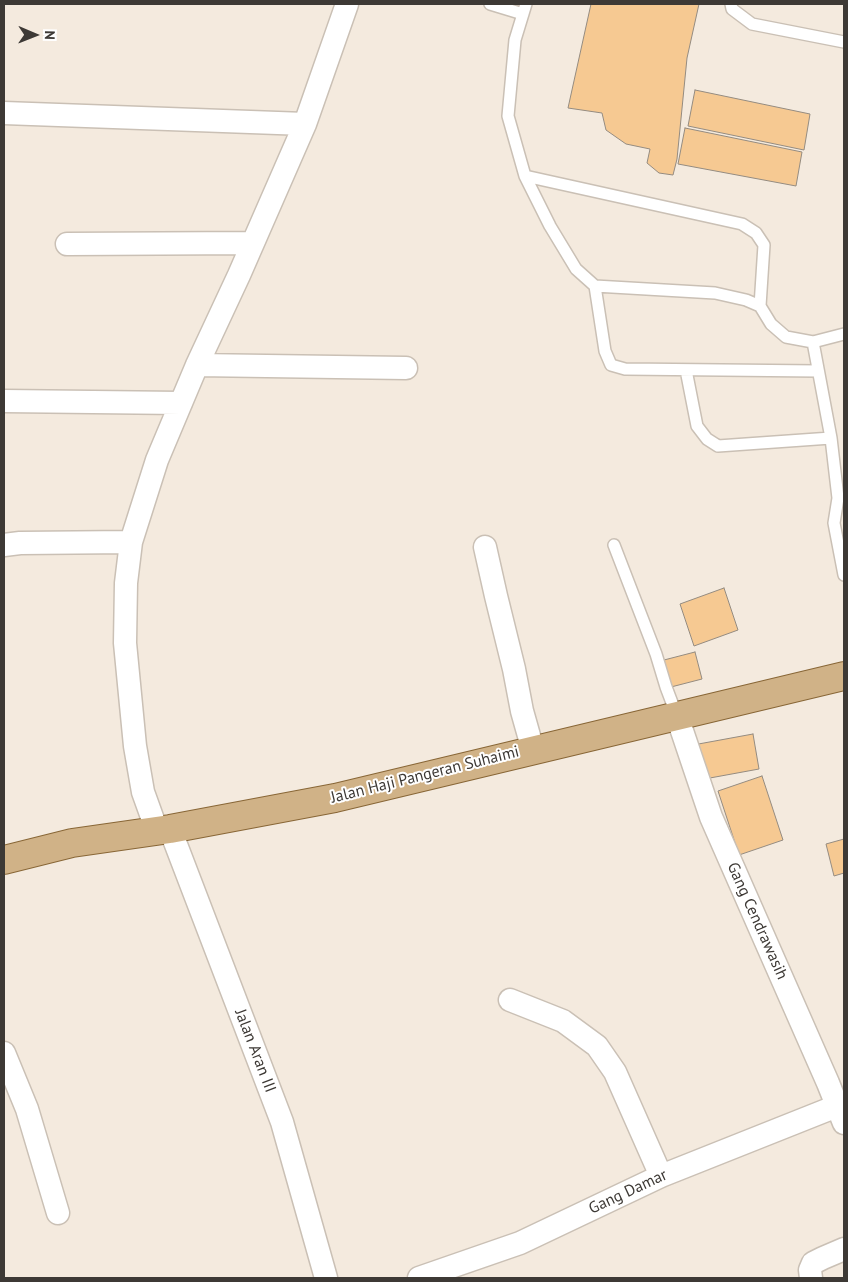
<!DOCTYPE html>
<html>
<head>
<meta charset="utf-8">
<style>
	body { margin:0 }
	#map { position:relative; width:848px; height:1282px; overflow:hidden; background:#f4eade; font-family:"PT Sans",sans-serif }
	canvas { display:block }
	.frame { position:absolute; inset:0; border:5px solid #3d3935; pointer-events:none }
	.north { position:absolute; left:10px; top:10px; width:50px; height:50px; -webkit-text-stroke:4px #fff; paint-order:stroke; rotate:91deg; font-size:14px; font-weight:700; line-height:20px; text-align:center; color:#3d3935 }
	.north::after { content:''; display:block; margin:auto; width:18px; height:22px; background:#3d3935; clip-path:polygon(50% 0,100% 100%,50% 72%,0 100%) }
</style>
</head>
<body>
<div id="map">
<canvas width="848" height="1282"></canvas>
<div class="frame"></div>
<div class="north">N</div>
</div>
<script>
const ctx = document.querySelector('canvas').getContext('2d');
ctx.lineJoin = 'round';
function fill(path, color) { ctx.fillStyle = color; ctx.fill(path, 'evenodd'); }
const poly = rows => new Path2D(rows.map(r => 'M' + r).join(''));
function stroke(path, color, width, dash) { ctx.strokeStyle = color; ctx.lineWidth = width; ctx.lineCap = dash ? 'butt' : 'round'; ctx.setLineDash(dash || []); ctx.stroke(path); }
function label(font, color, halo, rows, align = 'center') {
  ctx.font = font + ' "PT Sans",sans-serif'; ctx.lineWidth = 4; ctx.setLineDash([]); ctx.textBaseline = 'middle'; ctx.strokeStyle = halo; ctx.fillStyle = color; for (const [text, x, y, turn = 0] of rows) {
    ctx.save(); ctx.translate(x, y); ctx.rotate((+turn || 0) * Math.PI / 180); ctx.textAlign = isNaN(turn) ? turn : align; if (halo) ctx.strokeText(text, 0, 0); ctx.fillText(text, 0, 0); ctx.restore();
  }
}
const building = poly([
	[591,4,699,4,687,58,677,159,673,175,659,173,647,163,650,149,626,144,606,130,602,113,568,108,591,4],
	[695,90,810,114,804,150,688,126,695,90],
	[685,128,802,152,796,186,678,164,685,128],
	[724,588,738,630,694,646,680,604,724,588],
	[695,652,702,679,671,687,664,660,695,652],
	[753,734,759,769,699,780,693,745,753,734],
	[762,776,783,840,739,855,718,791,762,776],
	[844,839,844,873,834,876,826,844,844,839]
]);
const service = poly([
	[490,4,523,14],
	[526,4,515,40,508,116,525,176,550,226,576,269,595,286,715,293,746,300,760,306,771,324,786,337,813,342,831,438,838,498,834,523,844,575],
	[731,4,732,9,752,24,844,42],
	[525,176,742,224,756,233,764,245,760,306],
	[595,286,605,351,611,365,625,369,818,371],
	[813,342,844,334],
	[686,370,697,426,707,439,718,446,831,438],
	[614,545,656,654,666,687,677,716]
]);
const minor = poly([
	[4,113,305,124],
	[67,244,253,243],
	[197,365,406,368],
	[4,401,181,403],
	[4,545,20,543,131,542],
	[485,547,496,596,514,669,522,711,533,750],
	[677,716,711,817,828,1083,844,1123],
	[170,829,282,1122,326,1278],
	[157,831,143,792,135,746,125,643,126,583,131,542,157,460,197,365,239,275,305,124,347,4],
	[510,1000,563,1021,597,1046,615,1072,661,1176],
	[4,1053,27,1109,58,1213],
	[419,1278,520,1243,661,1176,837,1106],
	[811,1278,810,1270,813,1263,823,1258,844,1249]
]);
const primary = poly([
	[4,860,72,843,170,829,335,798,844,676]
]);
const streetNames = [
	["Jalan Haji Pangeran Suhaimi",425,775,-14],
	["Gang Cendrawasih",757,921,66],
	["Jalan Aran III",255,1051,69],
	["Gang Damar",628,1192,-25]
];
fill(building, '#f6c992');
stroke(building, '#948b80', 1);
stroke(service, '#cac0b5', 14);
stroke(minor, '#cac0b5', 25);
stroke(primary, '#886636', 30);
stroke(service, '#fff', 11);
stroke(minor, '#fff', 22);
stroke(primary, '#d0b287', 28);
label('16px', '#3d3935', '#fff', streetNames);
</script>
</body>
</html>
